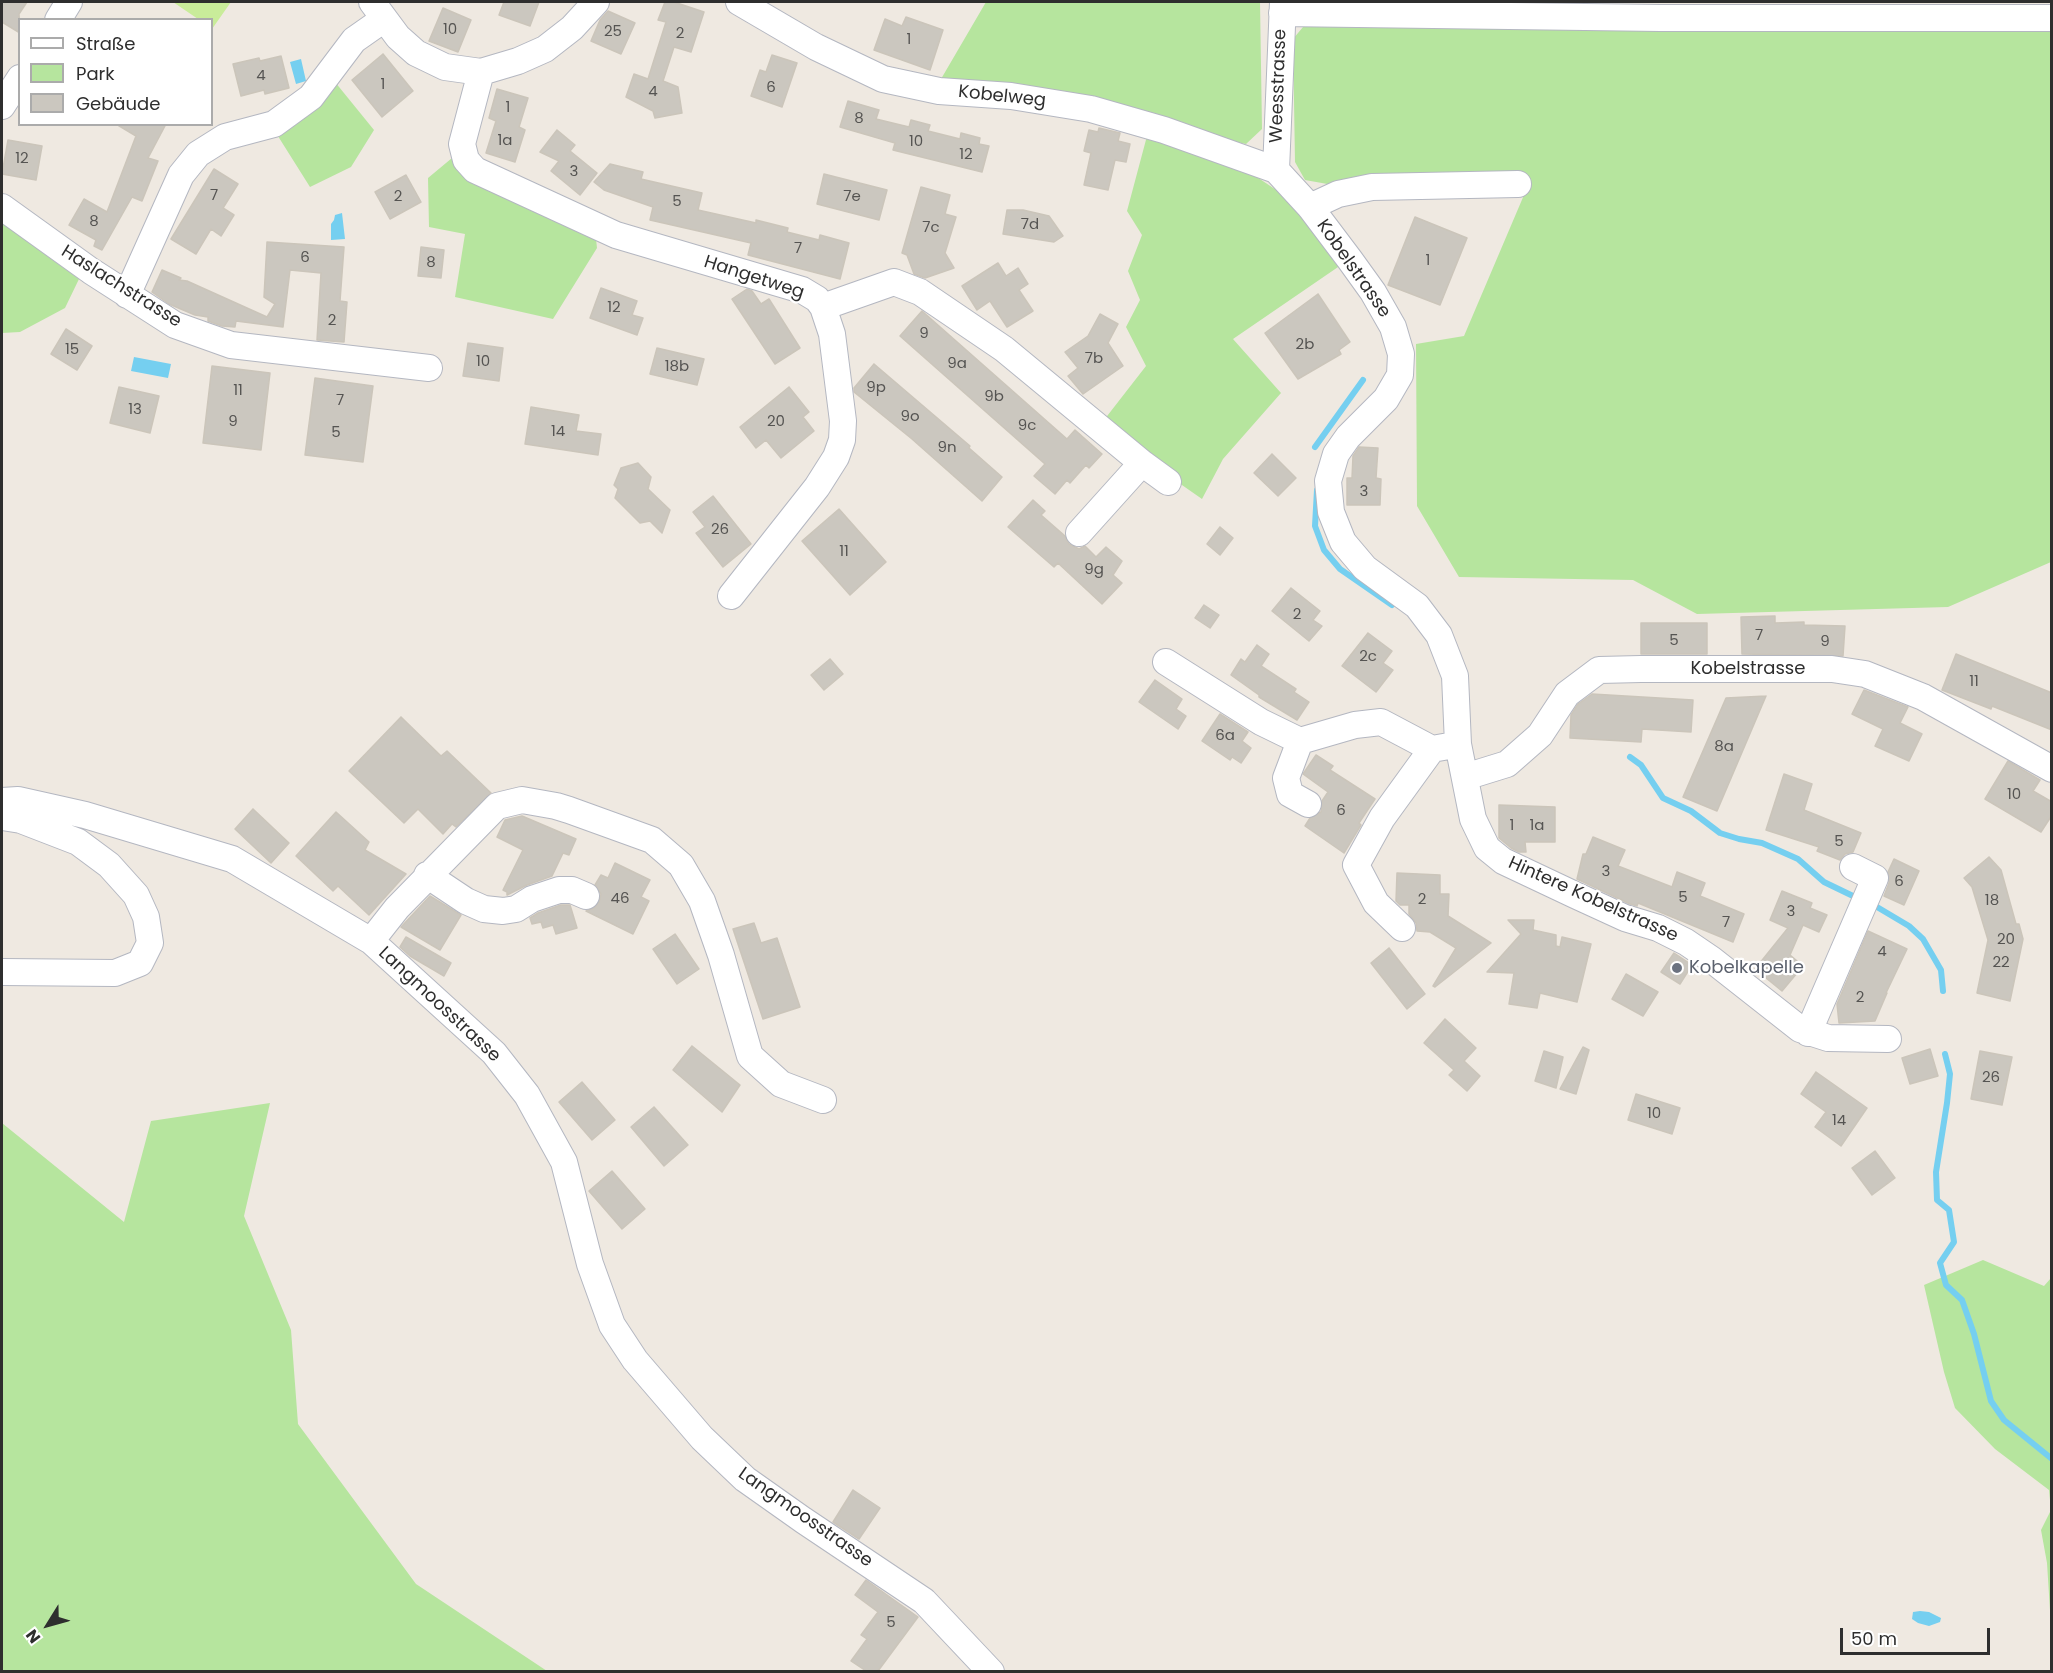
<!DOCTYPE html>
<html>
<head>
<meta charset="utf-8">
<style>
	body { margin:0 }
	#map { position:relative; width:2053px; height:1673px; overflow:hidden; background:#efe9e1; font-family:Poppins,sans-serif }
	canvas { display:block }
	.frame { position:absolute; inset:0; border:3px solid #2e2e2e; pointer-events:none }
	.legend { position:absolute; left:18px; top:18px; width:195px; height:108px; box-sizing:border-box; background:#fff; border:2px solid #ababab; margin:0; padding:8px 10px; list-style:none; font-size:18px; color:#2e2e2e }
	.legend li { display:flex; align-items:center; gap:12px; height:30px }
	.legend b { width:30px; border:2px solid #ababab }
	.north { position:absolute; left:18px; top:1595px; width:60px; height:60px; -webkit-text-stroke:4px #fff; paint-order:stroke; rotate:233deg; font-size:16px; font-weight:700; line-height:24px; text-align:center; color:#2e2e2e }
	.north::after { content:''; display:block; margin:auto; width:21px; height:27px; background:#2e2e2e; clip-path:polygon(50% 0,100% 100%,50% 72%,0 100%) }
	.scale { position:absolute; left:1840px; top:1628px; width:150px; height:27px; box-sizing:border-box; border:3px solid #2e2e2e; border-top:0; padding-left:8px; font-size:18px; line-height:21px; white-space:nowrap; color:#2e2e2e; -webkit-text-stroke:4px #fff; paint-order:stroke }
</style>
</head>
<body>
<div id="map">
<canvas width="2053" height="1673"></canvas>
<div class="frame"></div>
<ul class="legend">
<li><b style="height:8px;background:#fff"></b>Straße</li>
<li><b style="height:16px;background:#b6e59e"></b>Park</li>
<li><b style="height:16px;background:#cbc7bf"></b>Gebäude</li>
</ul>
<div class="north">N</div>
<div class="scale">50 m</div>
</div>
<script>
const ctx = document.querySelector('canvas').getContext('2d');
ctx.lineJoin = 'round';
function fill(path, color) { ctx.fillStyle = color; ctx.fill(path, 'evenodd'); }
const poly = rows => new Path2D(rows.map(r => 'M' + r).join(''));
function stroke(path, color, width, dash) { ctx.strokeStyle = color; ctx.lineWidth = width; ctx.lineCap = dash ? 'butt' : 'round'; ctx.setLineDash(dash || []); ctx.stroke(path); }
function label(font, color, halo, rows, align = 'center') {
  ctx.font = font + ' Poppins,sans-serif'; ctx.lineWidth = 4.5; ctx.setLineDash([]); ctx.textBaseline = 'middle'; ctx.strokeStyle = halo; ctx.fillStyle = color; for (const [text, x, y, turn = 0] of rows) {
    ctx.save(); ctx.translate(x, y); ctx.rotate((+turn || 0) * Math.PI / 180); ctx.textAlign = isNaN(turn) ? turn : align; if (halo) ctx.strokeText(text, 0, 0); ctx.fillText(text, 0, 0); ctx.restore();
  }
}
const green = poly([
	[986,2,1260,2,1262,129,1246,144,941,79],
	[1308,21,2051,28,2051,562,1948,607,1697,614,1633,580,1459,577,1417,506,1416,344,1464,336,1524,195,1333,185,1305,180,1295,162,1293,39],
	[335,82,374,130,351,167,310,187,276,133],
	[1147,136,1248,171,1288,198,1341,265,1233,339,1281,393,1223,459,1202,499,1159,469,1104,420,1146,366,1126,327,1140,300,1128,271,1142,235,1127,211],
	[452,158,465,171,596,239,597,248,553,319,455,297,465,234,429,227,428,178],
	[2,223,79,279,65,308,20,332,2,333],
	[270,1103,244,1216,291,1330,298,1424,416,1584,547,1671,2,1671,2,1123,124,1222,151,1121],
	[1983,1260,2044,1286,2051,1278,2051,1626,2047,1563,2041,1530,2051,1510,2049,1490,1995,1449,1955,1408,1944,1372,1924,1285]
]);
const pitch = poly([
	[173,2,231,2,212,29,212,20,198,19]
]);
const water = poly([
	[301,59,306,81,296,84,290,62],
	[342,213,345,239,331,240,331,224,334,220,335,215],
	[134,357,171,364,168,378,131,371],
	[1920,1611,1929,1612,1941,1618,1940,1622,1929,1626,1918,1623,1912,1619,1913,1612]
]);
const stream = poly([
	[1315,447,1363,380],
	[1317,490,1315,526,1324,550,1340,569,1392,605],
	[1630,757,1641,765,1663,798,1691,811,1720,833,1739,839,1762,843,1798,859,1824,882,1853,896],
	[1877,907,1909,926,1923,939,1941,970,1943,991],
	[1945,1054,1950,1074,1947,1103,1936,1172,1937,1200,1949,1210,1954,1242,1940,1263,1946,1285,1962,1300,1974,1334,1991,1401,2004,1420,2052,1459]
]);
const building = poly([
	[2,2,27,2,19,14,20,33,2,22,2,2],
	[504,2,539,2,530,26,499,15,504,2],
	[665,2,674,2,704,12,691,52,674,47,663,81,678,87,682,113,655,118,653,111,626,97,634,74,648,79,666,22,658,20,665,2],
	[443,8,471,20,458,52,429,41,443,8],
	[608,11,635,23,621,54,591,41,600,20,608,11],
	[906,17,943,30,930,70,874,50,885,19,902,26,906,17],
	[383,54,413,91,382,117,352,80,383,54],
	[772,55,797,63,782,107,751,96,760,70,766,72,772,55],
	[281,56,289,88,265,94,264,90,241,96,233,64,259,58,260,61,281,56],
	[497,89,528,98,519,127,525,130,515,162,486,153,496,121,489,118,497,89],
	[848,101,879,110,876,119,909,127,911,120,930,125,928,131,960,139,961,133,980,138,979,144,989,146,982,172,893,150,895,143,840,127,848,101],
	[116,124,166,124,148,158,158,161,142,201,132,197,102,250,94,246,96,240,69,225,84,199,107,212,136,136,116,124],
	[1099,128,1120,133,1118,141,1130,144,1126,162,1115,160,1108,190,1084,185,1091,153,1084,151,1089,130,1098,132,1099,128],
	[557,130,575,145,570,151,597,173,580,195,551,171,559,161,540,152,557,130],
	[8,140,42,146,36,180,2,174,8,140],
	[610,164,643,172,641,179,702,193,698,210,756,223,756,220,788,228,787,232,819,240,820,235,849,243,840,279,748,255,751,243,650,220,653,207,604,190,594,182,610,164],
	[214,169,238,184,223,208,234,215,221,236,211,229,196,254,171,239,214,169],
	[824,174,887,190,879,220,817,204,824,174],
	[406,175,421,202,390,219,375,192,406,175],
	[921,187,950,195,945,214,956,217,945,253,954,268,925,278,914,274,907,255,902,253,921,187],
	[1007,210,1023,210,1049,216,1063,236,1054,242,1003,234,1007,210],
	[1415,217,1467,238,1440,305,1388,285,1415,217],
	[267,242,344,247,340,301,347,302,344,342,317,340,321,273,290,270,283,327,236,321,235,327,222,326,208,321,208,317,195,315,169,304,152,292,162,270,181,278,179,280,187,281,267,317,275,304,264,297,267,242],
	[421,247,444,250,441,278,418,276,421,247],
	[998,263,1006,276,1018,268,1028,284,1019,290,1033,311,1007,327,990,301,977,310,962,286,998,263],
	[601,288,637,301,632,315,643,318,637,335,590,318,601,288],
	[747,289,752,291,761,304,769,299,800,348,775,364,732,299,747,289],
	[1318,294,1350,342,1339,350,1341,354,1298,379,1265,333,1318,294],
	[922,311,1067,439,1075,430,1102,454,1089,468,1086,465,1070,483,1067,480,1055,494,1034,476,1045,464,900,336,922,311],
	[1100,314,1118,324,1108,343,1123,366,1083,394,1068,376,1078,368,1065,352,1088,336,1100,314],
	[66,329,92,346,77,370,51,354,66,329],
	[468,343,503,348,499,381,463,376,468,343],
	[657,348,704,359,697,385,650,374,657,348],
	[874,364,970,446,969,448,1002,477,982,501,912,439,854,392,854,388,874,364],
	[212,366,270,373,261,450,203,443,212,366],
	[315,378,373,386,363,462,305,455,315,378],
	[119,387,159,396,150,433,110,423,119,387],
	[789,387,809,412,803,417,814,431,781,458,766,440,756,448,740,427,789,387],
	[531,407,579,415,576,431,601,434,598,455,525,444,531,407],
	[1359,447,1378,448,1376,478,1381,479,1380,505,1347,505,1347,478,1352,478,1353,456,1359,447],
	[1272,454,1296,478,1278,496,1254,473,1272,454],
	[638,463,651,477,648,489,670,510,662,533,650,521,640,523,615,498,618,489,614,485,621,468,638,463],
	[713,496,751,544,723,567,696,533,705,527,693,512,713,496],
	[1033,500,1045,511,1041,515,1065,536,1069,544,1079,549,1085,546,1096,557,1106,547,1122,561,1113,575,1122,583,1102,604,1058,563,1054,567,1008,527,1033,500],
	[839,509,886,562,850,595,802,541,839,509],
	[1220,527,1233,538,1220,555,1207,544,1220,527],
	[1291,588,1320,611,1313,620,1322,626,1309,641,1272,611,1291,588],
	[1204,605,1219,615,1210,628,1195,618,1204,605],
	[1775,616,1775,623,1804,622,1804,625,1845,626,1843,656,1742,654,1741,617,1775,616],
	[1641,623,1707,623,1707,654,1641,654,1641,623],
	[1368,633,1392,651,1383,663,1393,670,1376,692,1342,666,1368,633],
	[1257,645,1269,654,1261,666,1296,689,1294,692,1309,702,1297,720,1259,697,1259,695,1231,675,1241,659,1245,662,1257,645],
	[1956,654,2052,693,2052,730,1992,706,1991,709,1942,690,1956,654],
	[830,659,843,674,824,690,811,675,830,659],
	[1155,680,1182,699,1176,709,1186,716,1178,729,1139,702,1155,680],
	[1864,690,1908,707,1900,723,1922,734,1909,761,1875,746,1883,729,1852,714,1864,690],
	[1592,694,1693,700,1691,732,1642,729,1641,742,1570,738,1571,715,1578,704,1592,694],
	[1766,696,1717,811,1683,797,1726,698,1766,696],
	[1220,714,1248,732,1242,741,1251,748,1241,763,1232,757,1230,760,1202,741,1220,714],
	[401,717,441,756,447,751,491,793,456,827,452,824,443,834,418,809,404,823,349,771,401,717],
	[1316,755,1333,766,1330,770,1375,799,1359,823,1361,825,1344,853,1305,826,1310,818,1321,812,1322,801,1328,792,1303,774,1316,755],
	[2008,761,2040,780,2033,791,2052,802,2052,815,2041,832,1985,799,2008,761],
	[1784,774,1812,784,1804,810,1861,833,1853,852,1845,854,1840,860,1817,851,1819,847,1766,830,1784,774],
	[1499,805,1555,807,1555,842,1525,842,1526,852,1519,852,1511,848,1499,838,1499,805],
	[253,809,289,843,271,863,235,829,253,809],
	[336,812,369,842,365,850,406,874,369,915,338,886,333,891,296,856,336,812],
	[522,816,576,839,569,855,563,853,552,876,527,885,507,895,507,892,503,890,523,850,497,837,505,820,522,816],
	[1593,837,1625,850,1618,866,1672,887,1677,872,1705,883,1700,896,1744,914,1733,942,1638,903,1637,906,1630,904,1577,879,1583,854,1586,854,1593,837],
	[1989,857,2001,870,2016,924,2019,924,2023,939,2010,1001,1977,993,1988,940,1972,887,1964,878,1989,857],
	[1894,859,1919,871,1904,905,1884,896,1889,883,1888,872,1894,859],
	[615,863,650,880,641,897,649,901,633,934,586,911,594,908,599,902,601,894,595,885,601,875,608,878,615,863],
	[1397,873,1440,875,1440,894,1449,894,1448,916,1491,943,1435,987,1433,986,1456,948,1430,932,1417,931,1416,923,1409,914,1409,905,1400,905,1396,901,1397,873],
	[1782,891,1812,903,1810,908,1827,915,1819,932,1803,925,1790,955,1803,966,1782,991,1755,969,1788,928,1770,920,1782,891],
	[430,896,461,915,440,950,401,927,430,896],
	[561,905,570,905,577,928,556,934,553,925,543,928,541,922,532,924,530,918,538,913,561,905],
	[1508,920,1534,920,1533,930,1556,935,1556,946,1560,947,1562,937,1591,944,1577,1002,1540,993,1537,1008,1509,1004,1514,973,1487,972,1521,934,1508,920],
	[754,923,761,943,777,938,800,1007,763,1019,733,929,754,923],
	[1868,931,1907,949,1886,993,1887,993,1875,1021,1839,1023,1837,1004,1868,931],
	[675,934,699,969,677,984,653,949,675,934],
	[406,937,451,963,444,976,410,956,400,947,406,937],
	[1389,948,1425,994,1407,1009,1371,963,1389,948],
	[1674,953,1692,965,1680,984,1661,972,1674,953],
	[1626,974,1658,992,1643,1016,1612,999,1626,974],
	[1445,1019,1476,1048,1464,1061,1480,1076,1467,1091,1449,1075,1454,1070,1424,1043,1445,1019],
	[692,1046,740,1085,722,1112,673,1070,692,1046],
	[1583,1047,1589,1050,1576,1094,1560,1089,1583,1047],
	[1930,1049,1938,1076,1910,1084,1902,1058,1930,1049],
	[1544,1051,1563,1057,1556,1088,1535,1081,1544,1051],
	[1980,1051,2012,1057,2002,1105,1971,1099,1980,1051],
	[1816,1072,1867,1108,1841,1146,1815,1127,1826,1112,1801,1094,1816,1072],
	[582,1082,615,1120,592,1140,559,1102,582,1082],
	[1636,1094,1680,1108,1672,1134,1628,1120,1636,1094],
	[654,1107,688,1145,664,1166,631,1127,654,1107],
	[1875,1151,1895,1178,1872,1195,1852,1168,1875,1151],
	[612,1171,645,1209,622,1229,589,1191,612,1171],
	[853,1490,880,1508,859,1539,833,1522,853,1490],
	[866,1580,918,1617,878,1671,866,1671,851,1661,867,1639,861,1635,878,1612,855,1595,866,1580]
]);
const minor = poly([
	[372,2,398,37,416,53,445,67,481,72,518,61,545,49,572,28,596,2],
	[739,2,816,47,883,79,939,91,1011,96,1091,109,1164,130,1276,170,1310,207,1350,260,1373,292,1393,327,1401,354,1400,375,1386,399,1348,437,1336,454,1328,481,1331,512,1343,542,1365,568,1417,606,1439,635,1455,676,1458,744,1473,819,1487,848,1503,861,1575,895,1625,918,1658,928,1686,942,1711,959,1800,1029,1828,1038,1888,1039],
	[1282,13,1661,18,2052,18],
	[58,20,69,2],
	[481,72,462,144,466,160,475,170,616,235,802,290,817,299,823,307,832,334,843,421,842,440,836,457,817,487,731,596],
	[2,106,20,78],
	[1276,170,1283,2],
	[2,207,91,271,175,325,231,345,429,368],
	[1310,207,1338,194,1372,187,1518,184],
	[127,295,181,175,198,154,225,137,274,124,311,97,354,40,384,19],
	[823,307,894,282,920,292,1004,349,1142,463,1168,482],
	[1079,533,1142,463],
	[1166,662,1261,722,1300,741,1355,725,1381,722,1432,749],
	[1300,741,1286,778,1290,794,1308,804],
	[1465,777,1507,764,1540,735,1567,694,1599,670,1641,669,1832,669,1865,674,1923,697,2052,769],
	[2,801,18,800,85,815,232,859,371,941,494,1053,527,1095,564,1162,590,1264,612,1325,635,1360,702,1438,745,1479,803,1520,924,1601,991,1672],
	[2,817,21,820,78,842,109,865,136,895,146,917,150,943,140,963,115,973,2,972],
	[427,875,466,901,484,909,503,911,516,909,532,899,559,890,572,890,586,896],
	[1402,928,1376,903,1356,865,1382,818,1432,749,1449,746],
	[371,941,397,908,497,806,522,800,556,806,569,810,652,840,681,865,702,901,721,955,750,1056,781,1084,823,1100],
	[1808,1033,1875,878,1853,867]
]);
const markers = [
	[1677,968,6,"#6b7280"]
];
const numberNames = [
	["10",450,30],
	["25",613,32],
	["2",680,34],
	["1",909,40],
	["4",261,76],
	["1",383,85],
	["6",771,88],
	["4",653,92],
	["1",508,108],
	["8",859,119],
	["1a",505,141],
	["10",916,142],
	["12",966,155],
	["12",22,159],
	["3",574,172],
	["7",214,196],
	["2",398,197],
	["7e",852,197],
	["5",677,202],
	["8",94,222],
	["7d",1030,225],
	["7c",931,228],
	["7",798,249],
	["6",305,258],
	["1",1428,261],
	["8",431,263],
	["12",614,308],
	["2",332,321],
	["9",924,334],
	["2b",1305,345],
	["15",72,350],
	["7b",1094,359],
	["10",483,362],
	["9a",957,364],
	["18b",677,367],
	["9p",876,388],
	["11",238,391],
	["9b",994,397],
	["7",340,401],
	["13",135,410],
	["9o",910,417],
	["9",233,422],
	["20",776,422],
	["9c",1027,426],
	["14",558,432],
	["5",336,433],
	["9n",947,448],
	["3",1364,492],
	["26",720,530],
	["11",844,552],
	["9g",1094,570],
	["2",1297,615],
	["7",1759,636],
	["5",1674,641],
	["9",1825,642],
	["2c",1368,657],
	["11",1974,682],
	["6a",1225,736],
	["8a",1724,747],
	["10",2014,795],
	["6",1341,811],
	["1",1512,826],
	["1a",1537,826],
	["5",1839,842],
	["3",1606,872],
	["6",1899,882],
	["5",1683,898],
	["46",620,899],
	["2",1422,900],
	["18",1992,901],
	["3",1791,912],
	["7",1726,923],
	["20",2006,940],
	["4",1882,952],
	["22",2001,963],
	["2",1860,998],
	["26",1991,1078],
	["10",1654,1114],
	["14",1839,1121],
	["5",891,1623]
];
const streetNames = [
	["Weesstrasse",1279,86,-88],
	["Kobelweg",1002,97,6],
	["Kobelstrasse",1353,269,55],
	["Hangetweg",754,278,18],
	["Haslachstrasse",121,287,32],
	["Kobelstrasse",1748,669],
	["Hintere Kobelstrasse",1593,900,24],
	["Langmoosstrasse",439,1005,43],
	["Langmoosstrasse",805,1518,35]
];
const worshipNames = [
	["Kobelkapelle",1689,968]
];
fill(green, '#b6e59e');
fill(pitch, '#c9ec9a');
fill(water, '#75cff0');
stroke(stream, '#75cff0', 6);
fill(building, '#cbc7bf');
stroke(building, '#cbc5ba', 1.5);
stroke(minor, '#b4b7c1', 28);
stroke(minor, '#fff', 26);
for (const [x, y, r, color] of markers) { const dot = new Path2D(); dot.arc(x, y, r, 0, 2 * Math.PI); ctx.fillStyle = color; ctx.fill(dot); stroke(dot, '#fff', 2); }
label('15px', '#555452', null, numberNames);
label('18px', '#2e2e2e', '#fff', streetNames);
label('18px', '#5b616d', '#fff', worshipNames, 'left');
</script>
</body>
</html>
